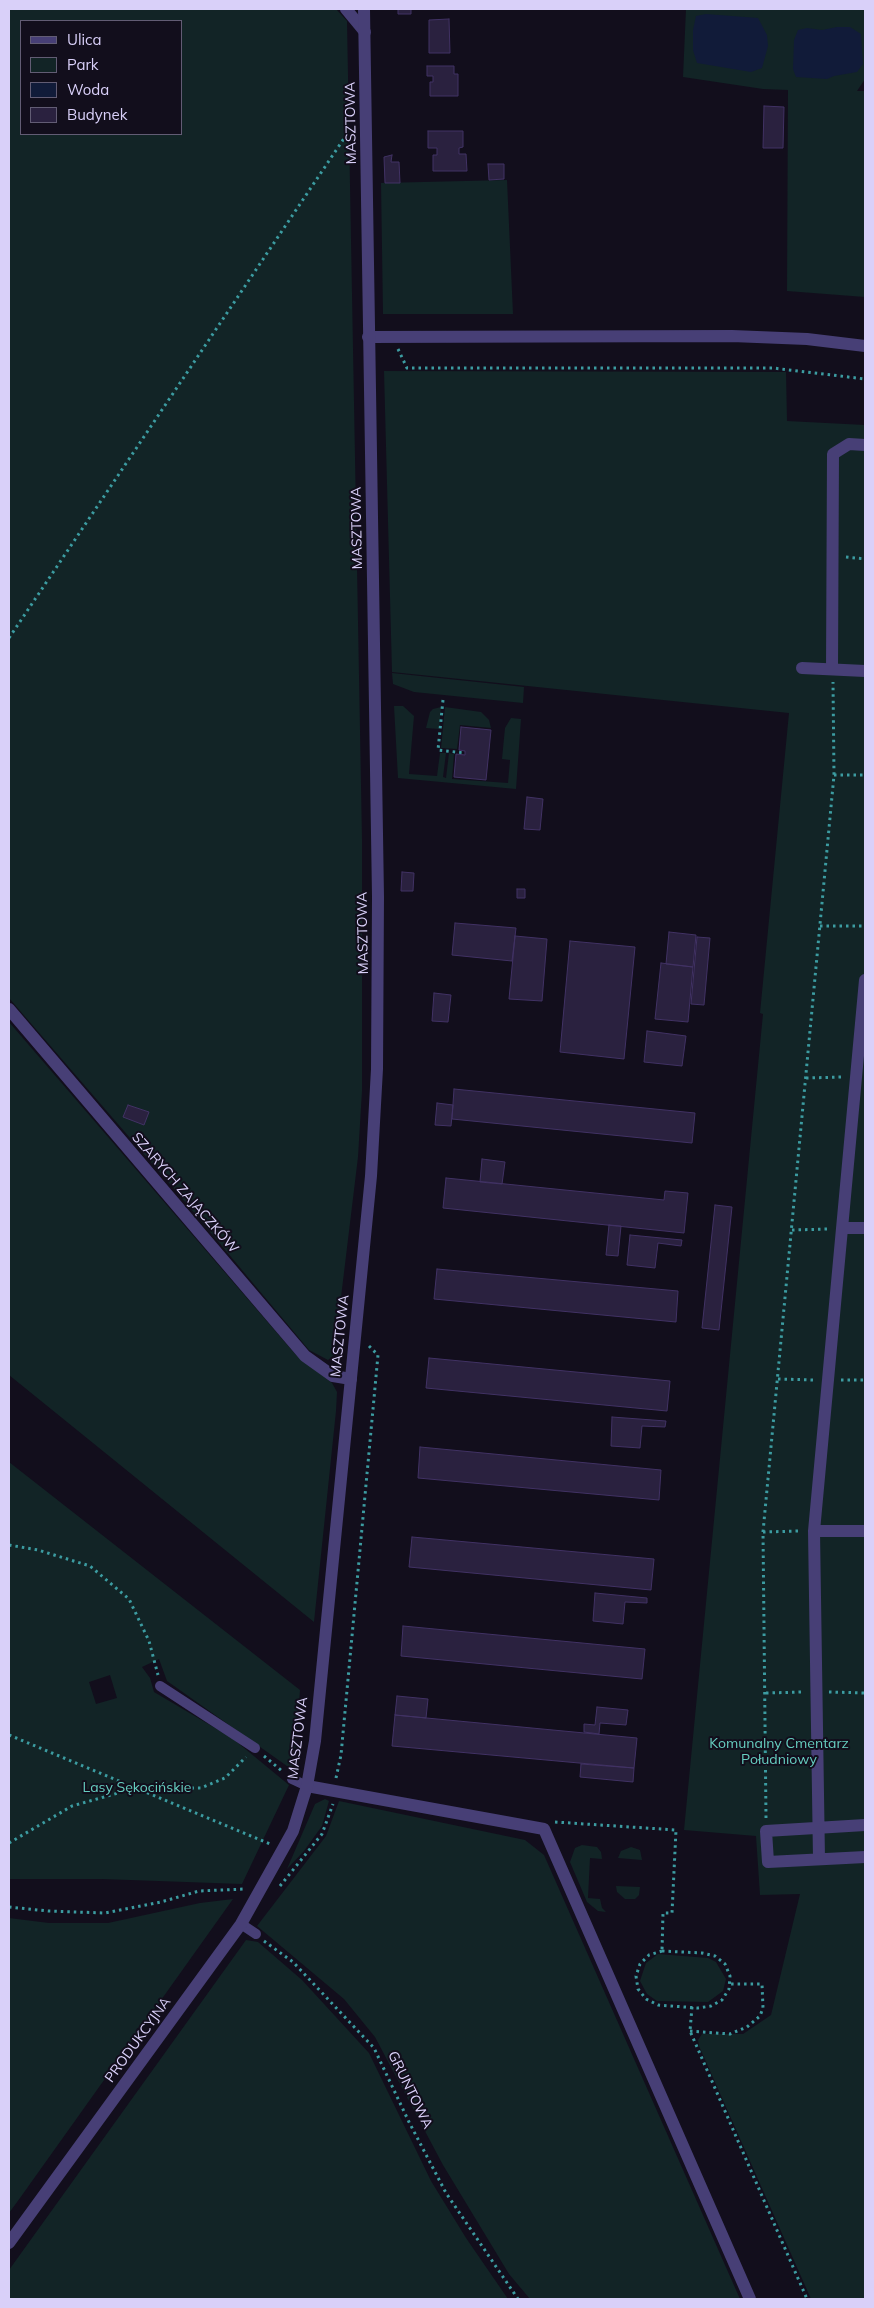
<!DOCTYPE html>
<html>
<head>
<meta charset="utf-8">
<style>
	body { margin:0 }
	#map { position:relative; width:874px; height:2308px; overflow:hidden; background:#120e1c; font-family:Mulish,sans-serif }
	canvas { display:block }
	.frame { position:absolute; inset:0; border:10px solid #d9d0f9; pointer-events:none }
	.legend { position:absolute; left:20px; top:20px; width:162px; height:115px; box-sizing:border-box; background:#120e1c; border:1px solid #625c74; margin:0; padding:6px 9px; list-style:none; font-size:15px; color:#d9d0f9 }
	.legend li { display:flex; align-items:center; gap:10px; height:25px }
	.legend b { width:25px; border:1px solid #625c74 }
</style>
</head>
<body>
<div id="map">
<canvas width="874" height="2308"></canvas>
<div class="frame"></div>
<ul class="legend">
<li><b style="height:6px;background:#473f76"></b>Ulica</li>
<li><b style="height:14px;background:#122426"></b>Park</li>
<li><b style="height:14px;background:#111b39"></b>Woda</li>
<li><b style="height:14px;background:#2a213f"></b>Budynek</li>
</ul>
</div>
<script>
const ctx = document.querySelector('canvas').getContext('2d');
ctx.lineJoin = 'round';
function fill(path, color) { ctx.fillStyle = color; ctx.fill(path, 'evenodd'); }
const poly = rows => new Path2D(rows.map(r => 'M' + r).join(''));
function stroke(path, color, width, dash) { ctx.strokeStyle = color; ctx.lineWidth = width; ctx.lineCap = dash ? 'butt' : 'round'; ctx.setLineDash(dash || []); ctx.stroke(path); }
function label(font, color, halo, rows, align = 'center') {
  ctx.font = font + ' Mulish,sans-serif'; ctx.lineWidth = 4; ctx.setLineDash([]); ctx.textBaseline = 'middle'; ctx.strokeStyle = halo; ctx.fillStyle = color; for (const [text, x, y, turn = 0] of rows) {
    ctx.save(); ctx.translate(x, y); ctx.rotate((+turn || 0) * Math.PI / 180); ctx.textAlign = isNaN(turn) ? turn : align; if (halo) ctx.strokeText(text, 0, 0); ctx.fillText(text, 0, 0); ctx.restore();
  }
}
const green = poly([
	[9,9,336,9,347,21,362,839,362,1091,358,1157,334,1355,328,1360,309,1350,175,1190,9,998],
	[21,21,181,21,181,134,21,134],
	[686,9,865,9,865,79,857,91,865,91,865,297,787,291,788,90,763,89,683,77],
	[507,180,513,314,383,314,381,183],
	[384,371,786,372,787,421,865,425,865,2299,811,2299,699,2046,698,2040,702,2034,743,2034,771,2015,800,1894,760,1895,756,1836,684,1830,763,1014,760,1013,789,713,392,672],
	[392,673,524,687,523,703,414,692,393,684],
	[394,706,403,706,414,716,409,774,437,776,440,753,446,753,443,777,446,778,449,753,454,754,452,779,508,783,510,760,502,759,505,728,511,718,521,719,516,789,398,778],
	[441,707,439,729,426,728,430,712,433,709],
	[445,707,481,712,489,720,491,728,460,725,457,749,441,748],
	[9,1022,296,1355,332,1383,337,1392,336,1411,314,1622,9,1375],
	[9,1462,300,1690,294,1771,167,1681,159,1659,142,1667,150,1678,154,1692,232,1738,289,1785,242,1884,102,1879,9,1879],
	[110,1675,117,1698,96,1704,89,1682],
	[325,1799,329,1801,322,1826,304,1851,287,1869,315,1804],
	[339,1801,525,1840,544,1855,740,2299,530,2299,509,2274,443,2165,375,2037,344,1999,257,1926,326,1836],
	[582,1845,597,1847,601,1852,602,1859,590,1858,588,1898,600,1899,602,1908,606,1912,598,1911,587,1902,570,1862,575,1848],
	[631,1847,640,1850,642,1860,618,1858,621,1851],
	[616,1886,640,1887,639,1895,635,1899,625,1899,617,1892],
	[233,1899,20,2198,9,2213,9,1918,49,1923,108,1923,200,1903],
	[246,1940,258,1942,302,1980,369,2053,431,2181,466,2238,508,2299,9,2299,9,2270],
	[658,1954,708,1958,716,1962,726,1979,723,1991,708,2002,657,2001,647,1994,640,1981,646,1963]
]);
const water = poly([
	[706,14,758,18,767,35,768,46,762,68,751,72,697,63,693,50,693,30,696,16],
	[837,27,850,27,861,34,863,64,857,72,834,76,827,79,796,77,793,69,794,40,798,30,807,28,822,30]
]);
const building = poly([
	[398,9,411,9,411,14,398,14,398,9],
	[449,19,450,53,429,53,429,20,449,19],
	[427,66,454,66,454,74,458,74,458,96,430,96,430,82,433,82,433,76,427,76,427,66],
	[764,106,784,107,783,148,763,148,764,106],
	[428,131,463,131,463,147,459,148,459,154,466,154,467,171,433,171,433,155,437,155,437,148,428,148,428,131],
	[392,155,391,162,399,162,400,183,385,183,384,157,392,155],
	[488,164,504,164,504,179,489,180,488,164],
	[461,727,491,730,486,780,454,777,456,754,465,755,465,751,459,750,461,727],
	[527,797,543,799,540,830,524,829,527,797],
	[402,872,414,873,413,891,401,891,402,872],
	[517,889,525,889,525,898,517,898,517,889],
	[455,923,516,928,512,961,452,955,455,923],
	[669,932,696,935,693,967,666,964,669,932],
	[515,936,547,939,542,1001,509,999,515,936],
	[697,937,710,938,704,1005,691,1004,697,937],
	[570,941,635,947,624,1059,560,1052,570,941],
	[661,963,693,967,688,1022,655,1019,661,963],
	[434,993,451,995,448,1022,432,1021,434,993],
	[647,1031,686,1036,682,1066,644,1062,647,1031],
	[454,1089,695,1113,692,1143,452,1119,454,1089],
	[437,1103,453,1105,451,1126,435,1125,437,1103],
	[128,1105,149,1112,144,1125,123,1117,128,1105],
	[482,1159,505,1162,502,1184,480,1182,482,1159],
	[446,1178,664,1200,665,1191,688,1193,684,1233,443,1208,446,1178],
	[715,1205,732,1207,719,1330,702,1328,715,1205],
	[609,1225,621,1226,618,1256,606,1255,609,1225],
	[630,1235,682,1240,681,1246,658,1243,655,1268,627,1265,630,1235],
	[437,1269,678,1291,676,1322,434,1299,437,1269],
	[429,1358,670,1381,667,1411,426,1388,429,1358],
	[612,1417,666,1421,665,1427,642,1426,640,1448,611,1446,612,1417],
	[420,1447,661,1470,659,1500,418,1478,420,1447],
	[412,1537,654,1559,651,1590,409,1567,412,1537],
	[595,1593,647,1598,647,1603,625,1602,623,1624,593,1621,595,1593],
	[403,1626,645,1649,642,1679,401,1656,403,1626],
	[397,1696,428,1699,426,1718,395,1715,397,1696],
	[597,1707,628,1710,626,1725,600,1723,599,1734,584,1732,584,1724,595,1725,597,1707],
	[395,1715,637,1738,634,1768,392,1746,395,1715],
	[581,1764,634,1768,633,1782,580,1777,581,1764]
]);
const path = poly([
	[398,349,407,368,773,368,865,379],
	[846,557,865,559],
	[9,638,351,128],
	[443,700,438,750,465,753],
	[834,775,865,775],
	[820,926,865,926],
	[806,1078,843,1077],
	[792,1230,829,1229],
	[778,1379,815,1380],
	[841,1380,865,1380],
	[763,1532,800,1531],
	[9,1545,38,1550,90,1566,129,1599,149,1641,158,1675],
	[829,1692,865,1693],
	[766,1693,803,1692],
	[9,1735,270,1844],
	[264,1756,282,1771],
	[336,1778,341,1755,378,1355,369,1346],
	[766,1818,763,1532,834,775,833,682],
	[555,1822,676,1830,672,1913,663,1913,662,1951],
	[9,1843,72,1806,136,1788,201,1788,225,1778,246,1757],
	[280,1886,322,1834,333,1804],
	[9,1907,48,1911,105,1913,161,1902,199,1891,245,1889],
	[264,1941,293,1962,374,2048,409,2122,446,2193,518,2299],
	[662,1951,702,1953,715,1956,725,1964,730,1976,729,1989,722,2000,711,2006,698,2008,658,2005,646,1999,638,1989,636,1976,640,1964,649,1955,662,1951],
	[692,2007,690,2031,807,2299],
	[690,2031,730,2034,747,2027,760,2016,763,2008,762,1984,729,1984]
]);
const service = poly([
	[160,1686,255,1748],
	[292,1779,307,1786],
	[241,1924,256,1934]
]);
const pedestrian = poly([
	[802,668,865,671],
	[832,669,833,454,849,444,865,445],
	[842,1228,865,1228],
	[814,1531,865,1531],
	[865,1825,766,1831,768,1862,865,1857],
	[819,1859,814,1531,865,980]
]);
const minor = poly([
	[346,9,365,32],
	[368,337,732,336,807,339,865,346],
	[9,1009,305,1356,333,1376,351,1379],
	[307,1786,544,1829,750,2299]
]);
const tertiary = poly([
	[9,2243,241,1924,293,1831,307,1786,315,1741,371,1176,377,1069,378,897,364,9]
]);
const streetNames = [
	["MASZTOWA",351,123,-91],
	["MASZTOWA",357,528,-91],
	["MASZTOWA",363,933,-91],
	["SZARYCH ZAJĄCZKÓW",185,1193,49],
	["MASZTOWA",340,1336,-84],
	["MASZTOWA",298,1738,-83],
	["PRODUKCYJNA",138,2040,-54],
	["GRUNTOWA",410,2090,64]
];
const parkNames = [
	["Komunalny Cmentarz",779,1744],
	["Południowy",779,1760],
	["Lasy Sękocińskie",137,1788]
];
fill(green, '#122426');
fill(water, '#111b39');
fill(building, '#2a213f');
stroke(building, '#413264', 1);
stroke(path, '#3c9ca1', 3, [2.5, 4]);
stroke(service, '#473f76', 10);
stroke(pedestrian, '#473f76', 12);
stroke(minor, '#473f76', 12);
stroke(tertiary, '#473f76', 12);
label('14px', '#d9d0f9', '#120e1c', streetNames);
label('14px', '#66cec0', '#120e1c', parkNames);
</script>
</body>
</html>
